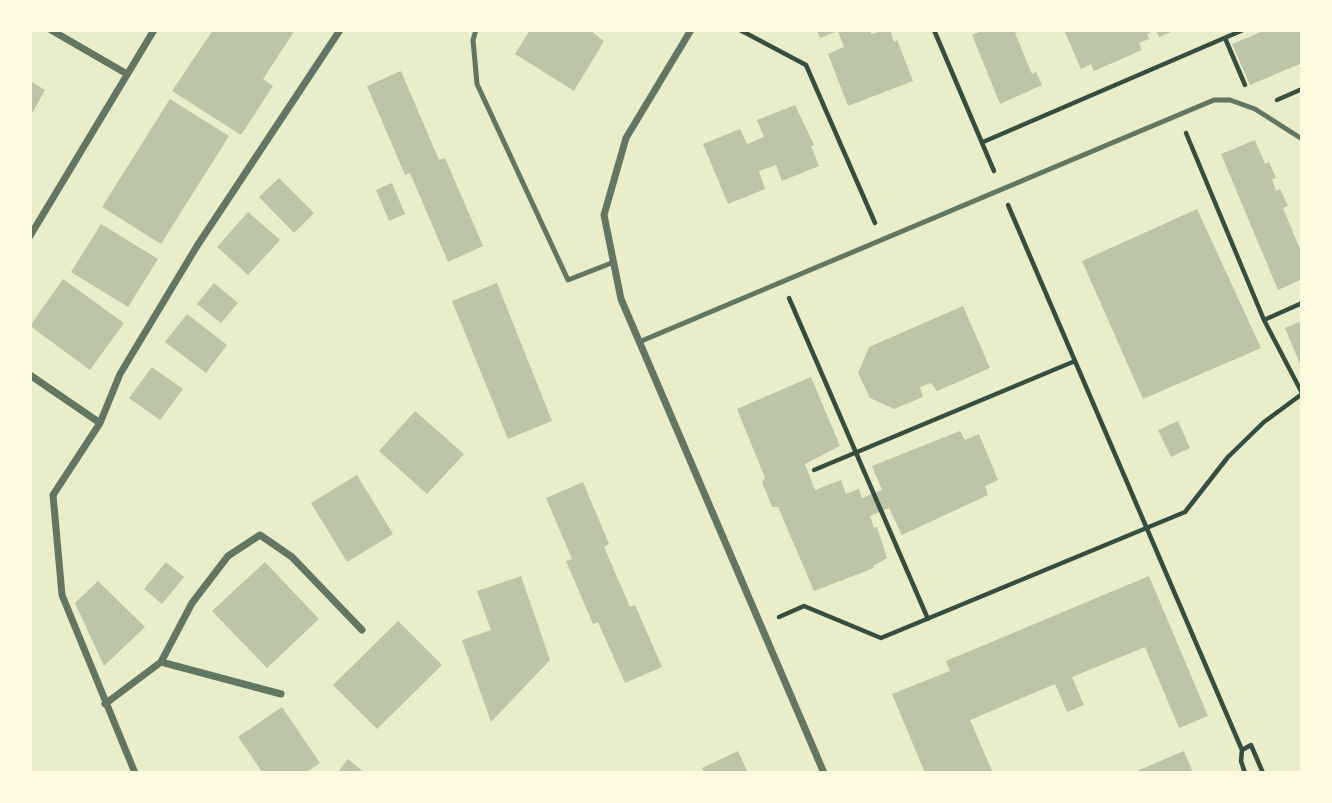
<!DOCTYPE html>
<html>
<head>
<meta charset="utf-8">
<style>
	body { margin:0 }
	#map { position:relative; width:1332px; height:803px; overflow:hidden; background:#e9edc9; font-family:"Fira Sans Condensed",sans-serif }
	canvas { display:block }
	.frame { position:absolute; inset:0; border:32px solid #fefae0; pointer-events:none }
</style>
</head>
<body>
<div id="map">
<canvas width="1332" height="803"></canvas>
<div class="frame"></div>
</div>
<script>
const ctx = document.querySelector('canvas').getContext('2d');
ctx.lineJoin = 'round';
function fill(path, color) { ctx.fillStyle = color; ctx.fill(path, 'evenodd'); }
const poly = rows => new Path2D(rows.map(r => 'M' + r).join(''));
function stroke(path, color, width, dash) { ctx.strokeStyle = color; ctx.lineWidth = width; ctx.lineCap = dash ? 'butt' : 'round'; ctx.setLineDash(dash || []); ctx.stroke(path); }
const building = poly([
	[213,30,295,30,263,79,273,86,241,135,172,91],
	[530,30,595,30,593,33,604,41,574,91,515,54],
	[817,30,870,30,871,34,890,30,894,42,897,40,913,81,848,106,828,54,844,47,838,31,820,38],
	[985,30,1023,30,1015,33,1032,74,1036,72,1042,85,1000,104,972,35],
	[1064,30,1176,30,1159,37,1156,30,1147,34,1149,39,1139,43,1142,50,1094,71,1091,64,1081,69],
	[1266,30,1302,30,1302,63,1250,85,1232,44],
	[401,71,439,160,445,158,483,246,448,262,410,173,405,175,367,86],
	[30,81,45,90,30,117],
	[170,99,229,136,161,244,102,207],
	[795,105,814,145,811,146,819,166,782,181,776,165,759,171,765,189,728,204,703,144,740,129,747,144,764,137,757,120],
	[1255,140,1265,164,1269,162,1276,178,1272,179,1276,191,1280,189,1288,206,1283,208,1302,254,1302,279,1278,290,1221,154],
	[279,178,314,213,294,233,259,197],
	[392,183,405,214,389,221,376,190],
	[1197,209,1261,348,1143,399,1082,261],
	[248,212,280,240,248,275,217,247],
	[101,224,158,259,128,307,71,272],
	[63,279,124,323,90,370,30,326],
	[214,283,238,303,221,323,197,304],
	[497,283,552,421,508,439,452,301],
	[963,306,990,368,937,391,931,383,920,387,923,397,894,409,870,398,858,373,869,347],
	[187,314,227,345,206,373,165,342],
	[1302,321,1302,362,1300,364,1285,328],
	[152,367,183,389,160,420,129,398],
	[811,377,840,446,805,464,815,490,841,480,846,494,859,489,862,498,882,490,872,466,960,431,965,440,979,434,998,480,985,486,988,495,902,535,889,508,870,516,874,528,877,527,887,558,873,566,874,568,814,591,778,507,772,507,762,482,765,478,737,409],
	[415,411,464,454,427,494,379,451],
	[1178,421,1190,448,1171,457,1158,430],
	[357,475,393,534,347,562,311,503],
	[583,482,609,544,604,547,630,607,635,605,662,667,625,683,598,622,593,624,566,561,572,559,546,498],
	[166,562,184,577,162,604,144,589],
	[265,562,319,619,267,668,212,611],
	[521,576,550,660,491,722,462,640,491,630,477,591],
	[1149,576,1208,716,1179,728,1145,647,1072,677,1084,705,1067,712,1055,684,970,720,993,773,925,773,892,694,950,671,946,661],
	[98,581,145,627,104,666,75,603],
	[398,621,442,665,377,729,333,685],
	[282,707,320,763,305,773,263,773,238,737],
	[738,751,748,773,705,773,702,768],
	[1184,751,1193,773,1132,773],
	[348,759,365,773,337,773]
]);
const path = poly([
	[740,30,806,65,875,223],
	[934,30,994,171],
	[1225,38,1245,85],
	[1277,100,1302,89],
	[1186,133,1264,320,1302,303],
	[983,142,1243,30],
	[1008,205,1242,750,1251,745,1263,773],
	[789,298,928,619],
	[1264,320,1302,393],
	[814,470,1075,361],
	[779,617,804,606,881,638,1185,512,1228,457,1264,422,1302,394],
	[1242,750,1241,761,1245,773]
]);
const service = poly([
	[476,30,473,40,477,84,568,280,614,262],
	[639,342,1214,100,1230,100,1255,109,1302,139]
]);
const minor = poly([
	[51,30,127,74],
	[691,30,626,138,604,215,621,299,824,773],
	[30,236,154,30],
	[30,375,100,423],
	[161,662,281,694],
	[105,704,161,662,192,603,228,556,260,535,292,557,362,630],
	[135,773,62,595,53,495,100,423,120,374,197,246,340,30]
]);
fill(building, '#bcc5a7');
stroke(path, '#344e41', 4.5);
stroke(service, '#617663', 5);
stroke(minor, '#617663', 7);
</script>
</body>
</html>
